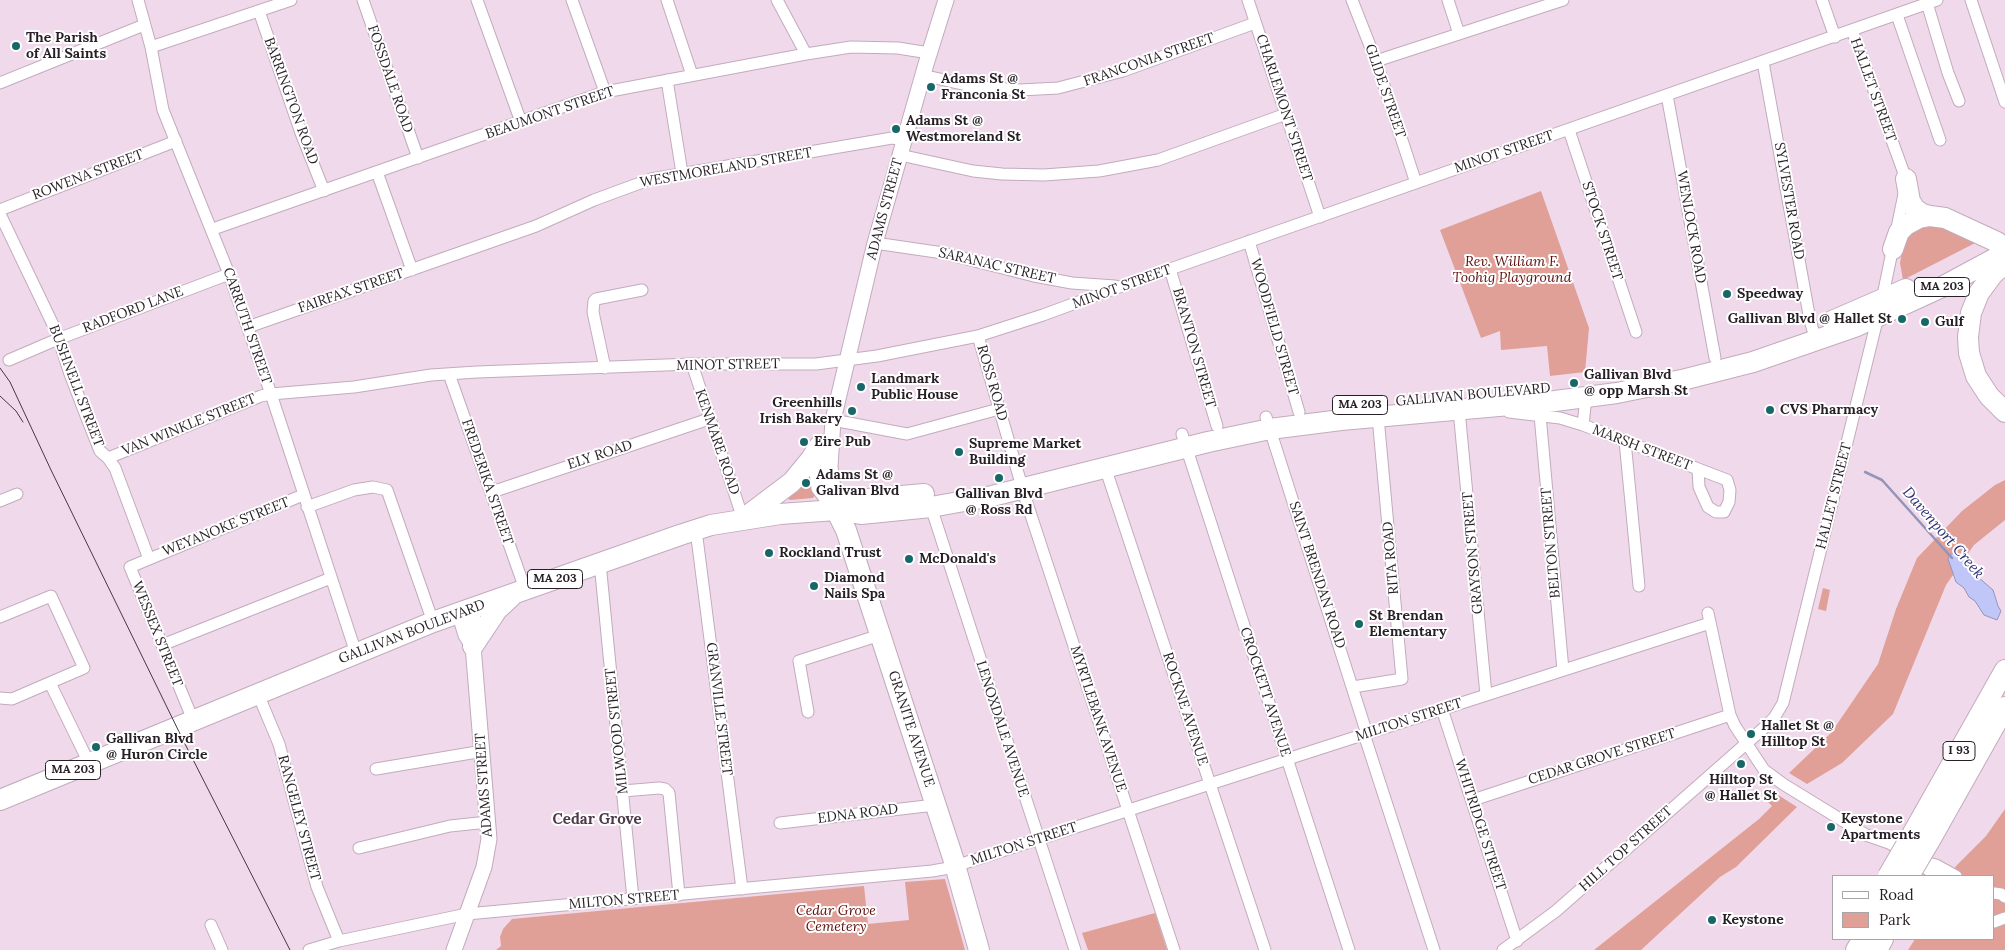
<!DOCTYPE html>
<html>
<head>
<meta charset="utf-8">
<style>
	body { margin:0 }
	#map { position:relative; width:2005px; height:950px; overflow:hidden; background:#f1d9ec; font-family:Lora,serif }
	canvas { display:block }
	.legend { position:absolute; left:1832px; top:875px; width:162px; height:65px; box-sizing:border-box; background:#fff; border:1px solid #a9a5a8; margin:0; padding:6px 9px; list-style:none; font-size:15px; color:#271f26 }
	.legend li { display:flex; align-items:center; gap:10px; height:25px }
	.legend b { width:25px; border:1px solid #a9a5a8 }
</style>
</head>
<body>
<div id="map">
<canvas width="2005" height="950"></canvas>
<ul class="legend">
<li><b style="height:6px;background:#fff"></b>Road</li>
<li><b style="height:14px;background:#e0a097"></b>Park</li>
</ul>
</div>
<script>
const ctx = document.querySelector('canvas').getContext('2d');
ctx.lineJoin = 'round';
function fill(path, color) { ctx.fillStyle = color; ctx.fill(path, 'evenodd'); }
const poly = rows => new Path2D(rows.map(r => 'M' + r).join(''));
function stroke(path, color, width, dash) { ctx.strokeStyle = color; ctx.lineWidth = width; ctx.lineCap = dash ? 'butt' : 'round'; ctx.setLineDash(dash || []); ctx.stroke(path); }
function label(font, color, halo, rows, align = 'center') {
  ctx.font = font + ' Lora,serif'; ctx.lineWidth = 4; ctx.setLineDash([]); ctx.textBaseline = 'middle'; ctx.strokeStyle = halo; ctx.fillStyle = color; for (const [text, x, y, turn = 0] of rows) {
    ctx.save(); ctx.translate(x, y); ctx.rotate((+turn || 0) * Math.PI / 180); ctx.textAlign = isNaN(turn) ? turn : align; if (halo) ctx.strokeText(text, 0, 0); ctx.fillText(text, 0, 0); ctx.restore();
  }
}
const green = poly([
	[1541,191,1589,328,1585,372,1550,376,1547,346,1501,350,1500,331,1481,338,1440,230],
	[1926,222,1981,240,1903,280,1900,263,1903,247,1910,230],
	[809,475,815,495,813,498,790,500,786,497],
	[2005,480,2005,520,1974,545,1946,585,1893,714,1842,763,1807,784,1789,773,1831,733,1878,664,1896,609,1917,558,1962,511,1995,485],
	[1823,588,1830,590,1826,611,1818,609],
	[1772,791,1797,807,1736,867,1720,877,1641,950,1594,950,1759,819,1772,806,1765,799],
	[2005,809,2005,950,1908,950,1915,939,1994,939,1994,876,1950,876,1956,866,1986,836],
	[945,879,965,950,496,950,501,946,500,937,503,929,512,919,864,886,868,924,909,920,905,882],
	[1155,913,1167,950,1088,950,1082,933]
]);
const water = poly([
	[1955,552,1958,558,1966,560,1970,570,1993,590,1998,606,2001,611,1997,620,1984,615,1975,601,1969,597,1964,588,1956,582,1948,559,1950,555,1955,552]
]);
const stream = poly([
	[1865,472,1882,480,1952,558]
]);
const street = poly([
	[138,0,151,47,163,110,229,274,271,394,356,653],
	[363,0,418,158],
	[477,0,521,122],
	[572,0,605,92],
	[667,0,692,75],
	[777,0,806,54],
	[1248,0,1320,217],
	[1352,0,1376,61,1416,183],
	[1448,0,1459,34],
	[1822,0,1835,37],
	[1971,0,2005,102],
	[1927,3,1948,73,1959,101],
	[259,11,301,133,324,191],
	[1897,15,1940,140],
	[151,47,291,0],
	[1376,61,1563,0],
	[1763,62,1810,320,1816,341],
	[922,75,971,86,1020,90,1058,88,1123,71,1255,23],
	[667,80,682,173],
	[0,83,144,25],
	[1667,95,1715,358],
	[1569,130,1636,332],
	[900,155,973,171,1002,174,1044,175,1099,171,1158,160,1286,114],
	[377,172,412,270],
	[0,210,176,141],
	[0,214,56,331,70,374,88,421,100,451,108,458,115,468,149,559],
	[213,229,605,92,806,54,851,47,898,48,929,53],
	[1249,241,1299,412],
	[875,243,943,253,1034,276,1072,283,1115,286],
	[1170,269,1217,426],
	[248,327,536,226,594,200,651,179,892,138,904,140],
	[978,336,1025,497,1174,950],
	[9,360,58,339,229,274],
	[692,364,743,519],
	[605,368,593,312,594,301,596,299,642,290],
	[449,374,525,589],
	[1459,410,1486,695],
	[1509,412,1560,418,1583,425,1727,480,1730,490,1729,502,1724,512,1716,512,1708,507,1699,487,1698,469],
	[1540,415,1563,670],
	[1266,417,1367,734],
	[833,420,907,434,999,409],
	[1583,425,1586,397],
	[1182,434,1349,950],
	[1625,441,1639,586],
	[108,458,261,396,271,394,354,387,431,375,477,372,692,364,816,364,877,356,978,336,1043,315,1119,287,1937,0],
	[1105,467,1265,950],
	[492,492,709,419],
	[0,501,17,494],
	[307,507,354,490,373,487,387,490,433,622],
	[931,507,1075,950],
	[696,530,742,889],
	[600,563,633,899],
	[1708,613,1730,715,1735,726,1764,770,1783,784,1866,835,1889,843,1921,861,1936,865,1956,876],
	[0,617,51,596,84,668,12,699,0,698],
	[162,645,331,578],
	[50,683,89,763],
	[1353,687,1402,679,1378,417],
	[258,694,279,744,317,887,339,941],
	[1442,709,1517,941],
	[808,712,799,661,880,635],
	[193,720,130,567,303,495],
	[1364,734,1434,950],
	[376,769,483,751],
	[623,791,659,788,665,789,669,793,679,895],
	[1473,800,1730,715],
	[780,823,935,805],
	[359,848,450,826,488,822],
	[1921,861,1927,869,1938,876],
	[1994,893,2001,894,2005,897],
	[1994,922,2005,918],
	[211,925,222,950],
	[309,950,339,941,467,914,932,871,949,868,1710,623],
	[1503,950,1556,911,1765,727,1774,718,1783,703,1882,300,1905,189,1906,179,1852,30]
]);
const secondary = poly([
	[819,449,816,463,819,488,836,510],
	[836,510,830,467,833,420,875,243,926,64,946,0],
	[459,612,466,635,473,646],
	[454,950,484,867,489,839,473,646,476,633,471,608]
]);
const highway = poly([
	[1906,179,1910,201,1915,209,1922,214,1930,216],
	[1893,249,1899,232,1906,225,1919,218,1930,216,1945,218,1997,242],
	[2005,264,1993,274,1979,293,1971,313,1968,337,1969,353,1976,376,1989,396,2005,412],
	[1832,321,1906,289],
	[836,510,857,500,924,494],
	[836,510,846,530,953,858,979,950],
	[747,516,792,482,811,459,820,445],
	[473,646,497,610,512,596],
	[0,800,433,622,680,535,711,525,780,514,836,510,861,514,931,507,992,496,1208,442,1270,429,1341,420,1555,401,1617,393,1686,379,1753,362,1857,326,1940,288,2005,253],
	[1913,833,2005,670],
	[1929,842,2005,707],
	[1856,950,1863,939],
	[1877,950,1883,939]
]);
const tram = poly([
	[0,368,10,382,51,470,184,742,290,950],
	[0,396,16,411,23,422]
]);
const highwayBridge = poly([
	[1888,876,1913,833],
	[1909,876,1929,842]
]);
const markers = [
	[16,46,5,"#176668"],
	[931,87,5,"#176668"],
	[896,129,5,"#176668"],
	[1727,294,5,"#176668"],
	[1902,319,5,"#176668"],
	[1925,322,5,"#176668"],
	[1574,383,5,"#176668"],
	[861,387,5,"#176668"],
	[1770,410,5,"#176668"],
	[852,411,5,"#176668"],
	[804,442,5,"#176668"],
	[959,452,5,"#176668"],
	[999,478,5,"#176668"],
	[806,483,5,"#176668"],
	[769,553,5,"#176668"],
	[909,559,5,"#176668"],
	[814,586,5,"#176668"],
	[1359,624,5,"#176668"],
	[1751,734,5,"#176668"],
	[96,747,5,"#176668"],
	[1741,764,5,"#176668"],
	[1831,827,5,"#176668"],
	[1712,920,5,"#176668"]
];
const shields = [
	[1942,287,55],
	[1360,405,55],
	[555,579,55],
	[1959,751,32],
	[73,770,55]
];
const shieldNames = [
	["MA 203",1942,287],
	["MA 203",1360,405],
	["MA 203",555,579],
	["I 93",1959,751],
	["MA 203",73,770]
];
const poiNames = [
	["The Parish",26,38],
	["of All Saints",26,54],
	["Adams St @",941,79],
	["Franconia St",941,95],
	["Adams St @",906,121],
	["Westmoreland St",906,137],
	["Speedway",1737,294],
	["Gallivan Blvd @ Hallet St",1892,319,"right"],
	["Gulf",1935,322],
	["Gallivan Blvd",1584,375],
	["@ opp Marsh St",1584,391],
	["Landmark",871,379],
	["Public House",871,395],
	["Greenhills",842,403,"right"],
	["Irish Bakery",842,419,"right"],
	["CVS Pharmacy",1780,410],
	["Eire Pub",814,442],
	["Supreme Market",969,444],
	["Building",969,460],
	["Adams St @",816,475],
	["Galivan Blvd",816,491],
	["Gallivan Blvd",999,494,"center"],
	["@ Ross Rd",999,510,"center"],
	["Rockland Trust",779,553],
	["McDonald's",919,559],
	["Diamond",824,578],
	["Nails Spa",824,594],
	["St Brendan",1369,616],
	["Elementary",1369,632],
	["Hallet St @",1761,726],
	["Hilltop St",1761,742],
	["Gallivan Blvd",106,739],
	["@ Huron Circle",106,755],
	["Hilltop St",1741,780,"center"],
	["@ Hallet St",1741,796,"center"],
	["Keystone",1841,819],
	["Apartments",1841,835],
	["Keystone",1722,920]
];
const streetNames = [
	["FRANCONIA STREET",1149,60,-19],
	["FOSSDALE ROAD",390,79,71],
	["HALLET STREET",1873,90,70],
	["GLIDE STREET",1385,91,71],
	["BARRINGTON ROAD",291,101,70],
	["CHARLEMONT STREET",1284,108,72],
	["BEAUMONT STREET",550,113,-19],
	["MINOT STREET",1504,152,-19],
	["WESTMORELAND STREET",726,168,-10],
	["ROWENA STREET",88,175,-21],
	["SYLVESTER ROAD",1789,201,80],
	["ADAMS STREET",885,209,-75],
	["WENLOCK ROAD",1691,227,80],
	["STOCK STREET",1602,231,72],
	["SARANAC STREET",997,266,13],
	["MINOT STREET",1122,287,-20],
	["FAIRFAX STREET",351,291,-19],
	["RADFORD LANE",133,310,-21],
	["CARRUTH STREET",247,326,71],
	["WOODFIELD STREET",1274,327,74],
	["BRANTON STREET",1194,348,74],
	["MINOT STREET",728,365,-1],
	["ROSS ROAD",992,383,74],
	["BUSHNELL STREET",76,386,69],
	["GALLIVAN BOULEVARD",1473,395,-5],
	["VAN WINKLE STREET",189,425,-22],
	["KENMARE ROAD",717,442,71],
	["MARSH STREET",1642,448,21],
	["ELY ROAD",600,455,-18],
	["FREDERIKA STREET",487,482,71],
	["HALLET STREET",1834,496,-76],
	["WEYANOKE STREET",226,527,-22],
	["BELTON STREET",1551,543,-95],
	["GRAYSON STREET",1473,553,-95],
	["RITA ROAD",1391,558,-95],
	["SAINT BRENDAN ROAD",1317,575,72],
	["GALLIVAN BOULEVARD",412,632,-21],
	["WESSEX STREET",157,634,68],
	["CROCKETT AVENUE",1265,692,72],
	["GRANVILLE STREET",719,709,83],
	["ROCKNE AVENUE",1185,709,72],
	["MYRTLEBANK AVENUE",1098,719,72],
	["MILTON STREET",1409,720,-18],
	["GRANITE AVENUE",911,729,72],
	["LENOXDALE AVENUE",1002,729,72],
	["MILWOOD STREET",617,731,-96],
	["CEDAR GROVE STREET",1602,757,-18],
	["ADAMS STREET",484,785,-94],
	["EDNA ROAD",858,814,-7],
	["RANGELEY STREET",299,818,75],
	["WHITRIDGE STREET",1480,825,72],
	["MILTON STREET",1024,844,-18],
	["HILL TOP STREET",1626,849,-42],
	["MILTON STREET",624,900,-5]
];
const parkNames = [
	["Rev. William F.",1512,262],
	["Toohig Playground",1512,278],
	["Cedar Grove",836,911],
	["Cemetery",836,927]
];
const waterNames = [
	["Davenport Creek",1943,533,49]
];
const neighbourhoodNames = [
	["Cedar Grove",597,820]
];
fill(green, '#e0a097');
fill(water, '#c0c6f8');
stroke(water, '#9294b9', 1);
stroke(stream, '#9294b9', 2.5);
stroke(street, '#c2abbd', 13);
stroke(secondary, '#c2abbd', 17);
stroke(highway, '#c2abbd', 22);
stroke(street, '#fff', 11);
stroke(secondary, '#fff', 15);
stroke(highway, '#fff', 20);
stroke(tram, '#433941', 1);
stroke(highwayBridge, '#c2abbd', 22, []);
stroke(highwayBridge, '#fff', 20);
for (const [x, y, r, color] of markers) { const dot = new Path2D(); dot.arc(x, y, r, 0, 2 * Math.PI); ctx.fillStyle = color; ctx.fill(dot); stroke(dot, '#fff', 2); }
for (const [x, y, w] of shields) { const box = new Path2D(); box.roundRect(x - w / 2, y - 9.5, w, 19, 4); ctx.fillStyle = '#fff'; ctx.fill(box); stroke(box, '#271f26', 1); }
label('bold 12px', '#271f26', null, shieldNames);
label('bold 14px', '#271f26', '#fff', poiNames, 'left');
label('14px', '#271f26', '#fff', streetNames);
label('italic 14px', '#600d0c', '#fff', parkNames);
label('italic 15px', '#2f2f75', '#fff', waterNames);
label('bold 15px', '#4c3a49', '#fff', neighbourhoodNames);
</script>
</body>
</html>
